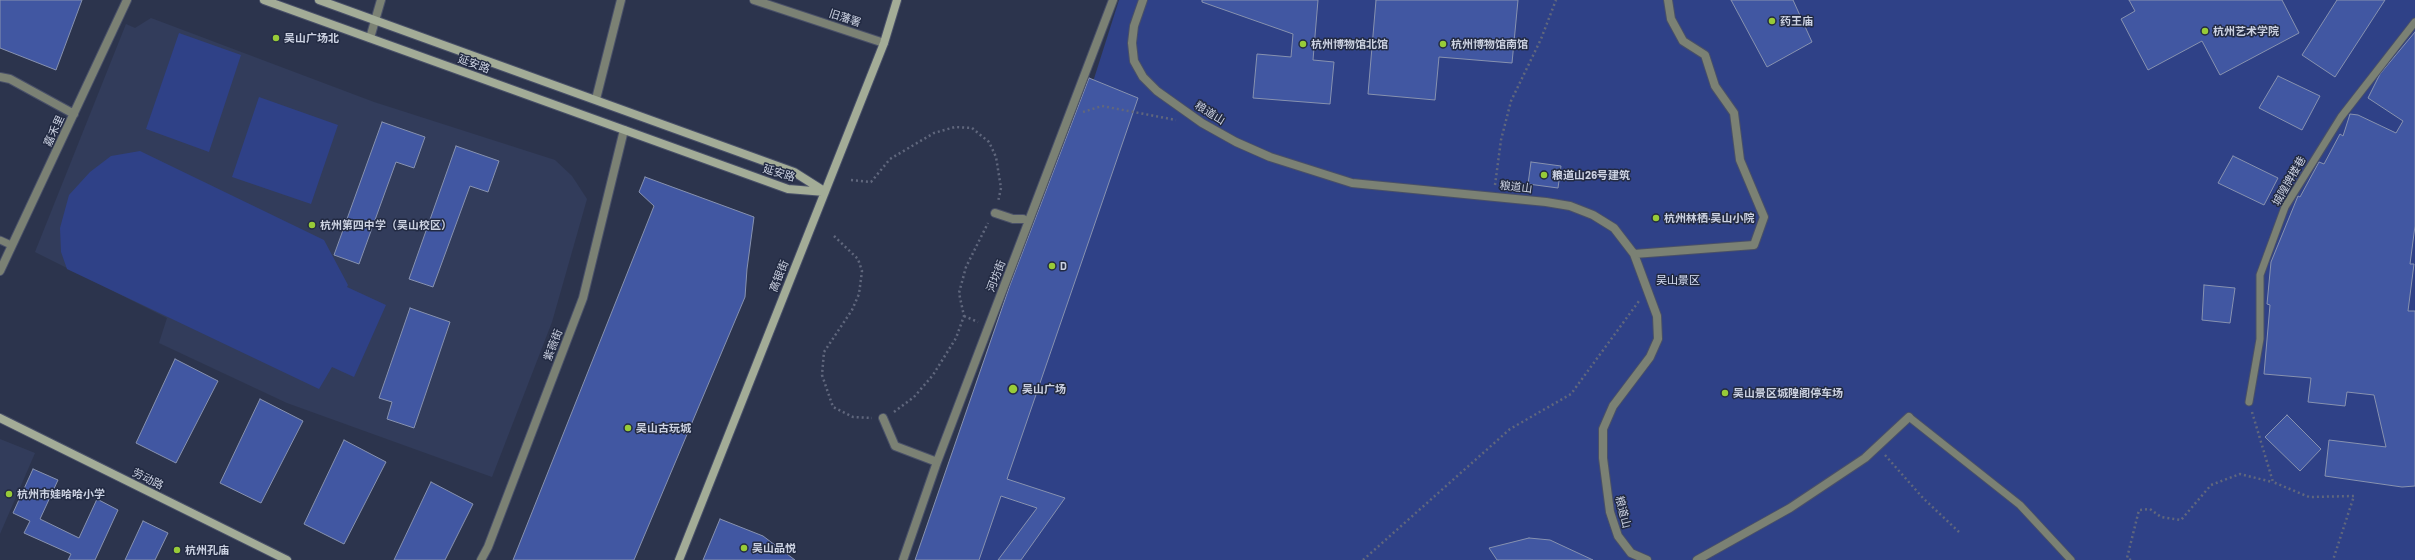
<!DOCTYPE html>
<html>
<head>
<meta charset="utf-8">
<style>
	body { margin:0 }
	canvas { display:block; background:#2c344d }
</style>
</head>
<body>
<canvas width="2415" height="560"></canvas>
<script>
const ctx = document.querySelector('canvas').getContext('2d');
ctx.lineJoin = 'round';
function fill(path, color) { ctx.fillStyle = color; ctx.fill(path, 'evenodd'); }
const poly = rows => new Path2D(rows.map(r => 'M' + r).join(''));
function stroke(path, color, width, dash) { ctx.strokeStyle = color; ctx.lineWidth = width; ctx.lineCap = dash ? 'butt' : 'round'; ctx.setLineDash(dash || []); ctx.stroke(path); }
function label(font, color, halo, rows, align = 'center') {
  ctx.font = font + ' Barlow,"Noto Sans SC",sans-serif'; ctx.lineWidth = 3; ctx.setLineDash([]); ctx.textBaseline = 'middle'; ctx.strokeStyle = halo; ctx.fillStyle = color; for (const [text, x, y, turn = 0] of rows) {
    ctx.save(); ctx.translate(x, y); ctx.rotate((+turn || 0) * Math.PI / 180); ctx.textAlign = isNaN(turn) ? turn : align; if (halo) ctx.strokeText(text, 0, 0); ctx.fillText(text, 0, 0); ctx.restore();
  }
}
const built = poly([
	[151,18,374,102,555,160,572,176,587,199,552,322,492,477,287,403,159,343,167,318,35,252,126,24,135,28],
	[0,439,35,453,0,534]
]);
const green = poly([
	[1119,0,2415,0,2415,560,941,560],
	[179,33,241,55,209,152,146,129],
	[259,97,338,125,311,204,232,177],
	[140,151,324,240,348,285,347,287,386,305,354,377,332,367,319,389,67,269,61,252,60,228,69,195,90,172,111,156]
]);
const building = poly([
	[0,0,82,0,56,70,0,48,0,0],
	[1202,0,1318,0,1313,60,1334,62,1330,104,1253,98,1257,54,1291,57,1293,34,1202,2,1202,0],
	[1376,0,1518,0,1512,63,1439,57,1435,100,1368,94,1376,0],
	[1731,0,1793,0,1812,42,1767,67,1731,0],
	[2129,0,2282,0,2299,33,2220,75,2202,41,2148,70,2121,19,2135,11,2129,0],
	[2337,0,2385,0,2335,77,2302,55,2337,0],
	[2415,32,2415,226,2410,264,2414,264,2408,311,2415,311,2415,486,2402,487,2325,476,2329,440,2386,447,2374,395,2347,392,2345,406,2308,402,2311,378,2264,374,2270,305,2267,304,2271,262,2298,196,2300,197,2319,162,2324,164,2340,134,2343,136,2350,114,2358,115,2396,133,2403,121,2368,98,2380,74,2415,32],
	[2278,76,2320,96,2302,130,2259,108,2278,76],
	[1089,78,1138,98,1007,479,1065,498,1021,560,998,560,1037,508,1001,496,979,560,915,560,1010,285,1089,78],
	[382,122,425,137,414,168,396,162,359,264,334,255,382,122],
	[456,146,499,161,488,192,470,186,433,287,409,279,456,146],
	[2233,156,2278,178,2264,205,2218,183,2233,156],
	[1531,162,1561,166,1558,188,1528,184,1531,162],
	[645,177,754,217,747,269,745,297,634,560,513,560,654,206,639,192,645,177],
	[2204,285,2235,288,2230,323,2202,320,2204,285],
	[410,308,450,322,414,428,387,419,392,402,379,398,410,308],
	[175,359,218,381,176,463,136,443,175,359],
	[260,399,303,421,261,503,220,483,260,399],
	[2287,415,2321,449,2300,471,2265,437,2287,415],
	[344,440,386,462,344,544,304,524,344,440],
	[33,469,58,480,40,519,79,538,97,499,118,510,95,560,68,560,71,554,24,533,30,521,13,513,33,469],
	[431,482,473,504,445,560,394,560,431,482],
	[720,519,763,536,795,560,703,560,720,519],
	[143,521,168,533,155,560,125,560,143,521],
	[1529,538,1550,540,1593,560,1497,560,1489,548,1529,538]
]);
const path = poly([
	[1083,112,1102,106,1176,120],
	[851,180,871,182,890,159,934,133,955,127,972,128,989,142,996,157,1001,188,998,202],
	[1495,185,1501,140,1511,101,1541,39,1556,0],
	[834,236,858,259,862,271,859,294,852,310,824,352,822,375,833,407,853,417,872,418],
	[964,316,978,322],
	[894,412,914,397,933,375,956,338,964,316,959,293,966,267,988,223],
	[2252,412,2273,482,2309,497,2354,496,2333,560],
	[1885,455,1923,498,1959,532],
	[1363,560,1510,429,1571,394,1639,301],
	[2131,560,2127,558,2139,510,2150,509,2161,517,2181,520,2211,485,2240,474,2272,482]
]);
const lane = poly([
	[0,240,11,245],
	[2249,402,2260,339,2260,275,2285,207,2341,117,2415,22],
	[1909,417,2020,505,2071,560]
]);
const street = poly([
	[754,0,884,43],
	[1143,0,1134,26,1132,43,1134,61,1143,77,1157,91,1202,123,1236,142,1270,157,1352,183,1546,202,1570,206,1593,215,1614,228,1634,254,1657,316,1658,339,1650,357,1613,406,1603,429,1603,458,1610,512,1618,536,1631,553,1647,560],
	[370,38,381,0],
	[0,77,10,79,74,114],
	[596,99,621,0],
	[995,213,1013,219,1023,219],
	[1634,254,1754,245,1764,217,1740,160,1734,113,1715,86,1705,55,1683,41,1671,19,1668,0],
	[0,271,127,0],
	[883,418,895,446,937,462],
	[481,560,488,547,583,298,624,130],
	[903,560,937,462,1113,0],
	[1697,560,1790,508,1865,458,1909,417]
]);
const secondary = poly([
	[264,0,788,189,825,192],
	[319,0,794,172,824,191],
	[0,418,287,560],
	[679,560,884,43,897,0]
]);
const markers = [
	[1772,21,4,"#98cb38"],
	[2205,31,4,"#98cb38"],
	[276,38,4,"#98cb38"],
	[1303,44,4,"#98cb38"],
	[1443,44,4,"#98cb38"],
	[1544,175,4,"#98cb38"],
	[1656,218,4,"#98cb38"],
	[312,225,4,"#98cb38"],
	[1052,266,4,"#98cb38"],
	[1013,389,5,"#98cb38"],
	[1725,393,4,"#98cb38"],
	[628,428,4,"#98cb38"],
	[9,494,4,"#98cb38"],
	[744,548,4,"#98cb38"],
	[177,550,4,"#98cb38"]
];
const streetNames = [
	["旧藩署",845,18,18],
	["延安路",474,64,20],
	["粮道山",1210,113,32],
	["嘉禾里",54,131,-65],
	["延安路",779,173,17],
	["城隍牌楼巷",2289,181,-60],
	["粮道山",1516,187,7],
	["高银街",779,276,-68],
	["河坊街",996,276,-69],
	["紫薇街",553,345,-69],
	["劳动路",148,479,26],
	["粮道山",1623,512,76]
];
const poiNames = [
	["药王庙",1780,21],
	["杭州艺术学院",2213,31],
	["吴山广场北",284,38],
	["杭州博物馆北馆",1311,44],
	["杭州博物馆南馆",1451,44],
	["粮道山26号建筑",1552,175],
	["杭州林栖·吴山小院",1664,218],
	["杭州第四中学（吴山校区）",320,225],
	["D",1060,266],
	["吴山广场",1022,389],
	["吴山景区城隍阁停车场",1733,393],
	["吴山古玩城",636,428],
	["杭州市娃哈哈小学",17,494],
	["吴山品悦",752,548],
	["杭州孔庙",185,550]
];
const parkNames = [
	["吴山景区",1678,280]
];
fill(built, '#323c5b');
fill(green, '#2f4187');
fill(building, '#4157a2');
stroke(building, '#8792b0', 1);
stroke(lane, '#495068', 9);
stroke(street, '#495068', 10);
stroke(secondary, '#495068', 10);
stroke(path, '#60677d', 2.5, [2, 3]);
stroke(lane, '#7b8174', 7);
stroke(street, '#7b8174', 8);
stroke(secondary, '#a3ac97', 8);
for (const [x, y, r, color] of markers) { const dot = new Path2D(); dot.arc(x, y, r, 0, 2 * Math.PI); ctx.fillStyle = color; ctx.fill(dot); stroke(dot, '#222a42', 1.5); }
label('11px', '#ccd2e2', '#222a42', streetNames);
label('bold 11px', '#ccd2e2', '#222a42', poiNames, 'left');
label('11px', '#dae2f8', '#222a42', parkNames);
</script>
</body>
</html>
